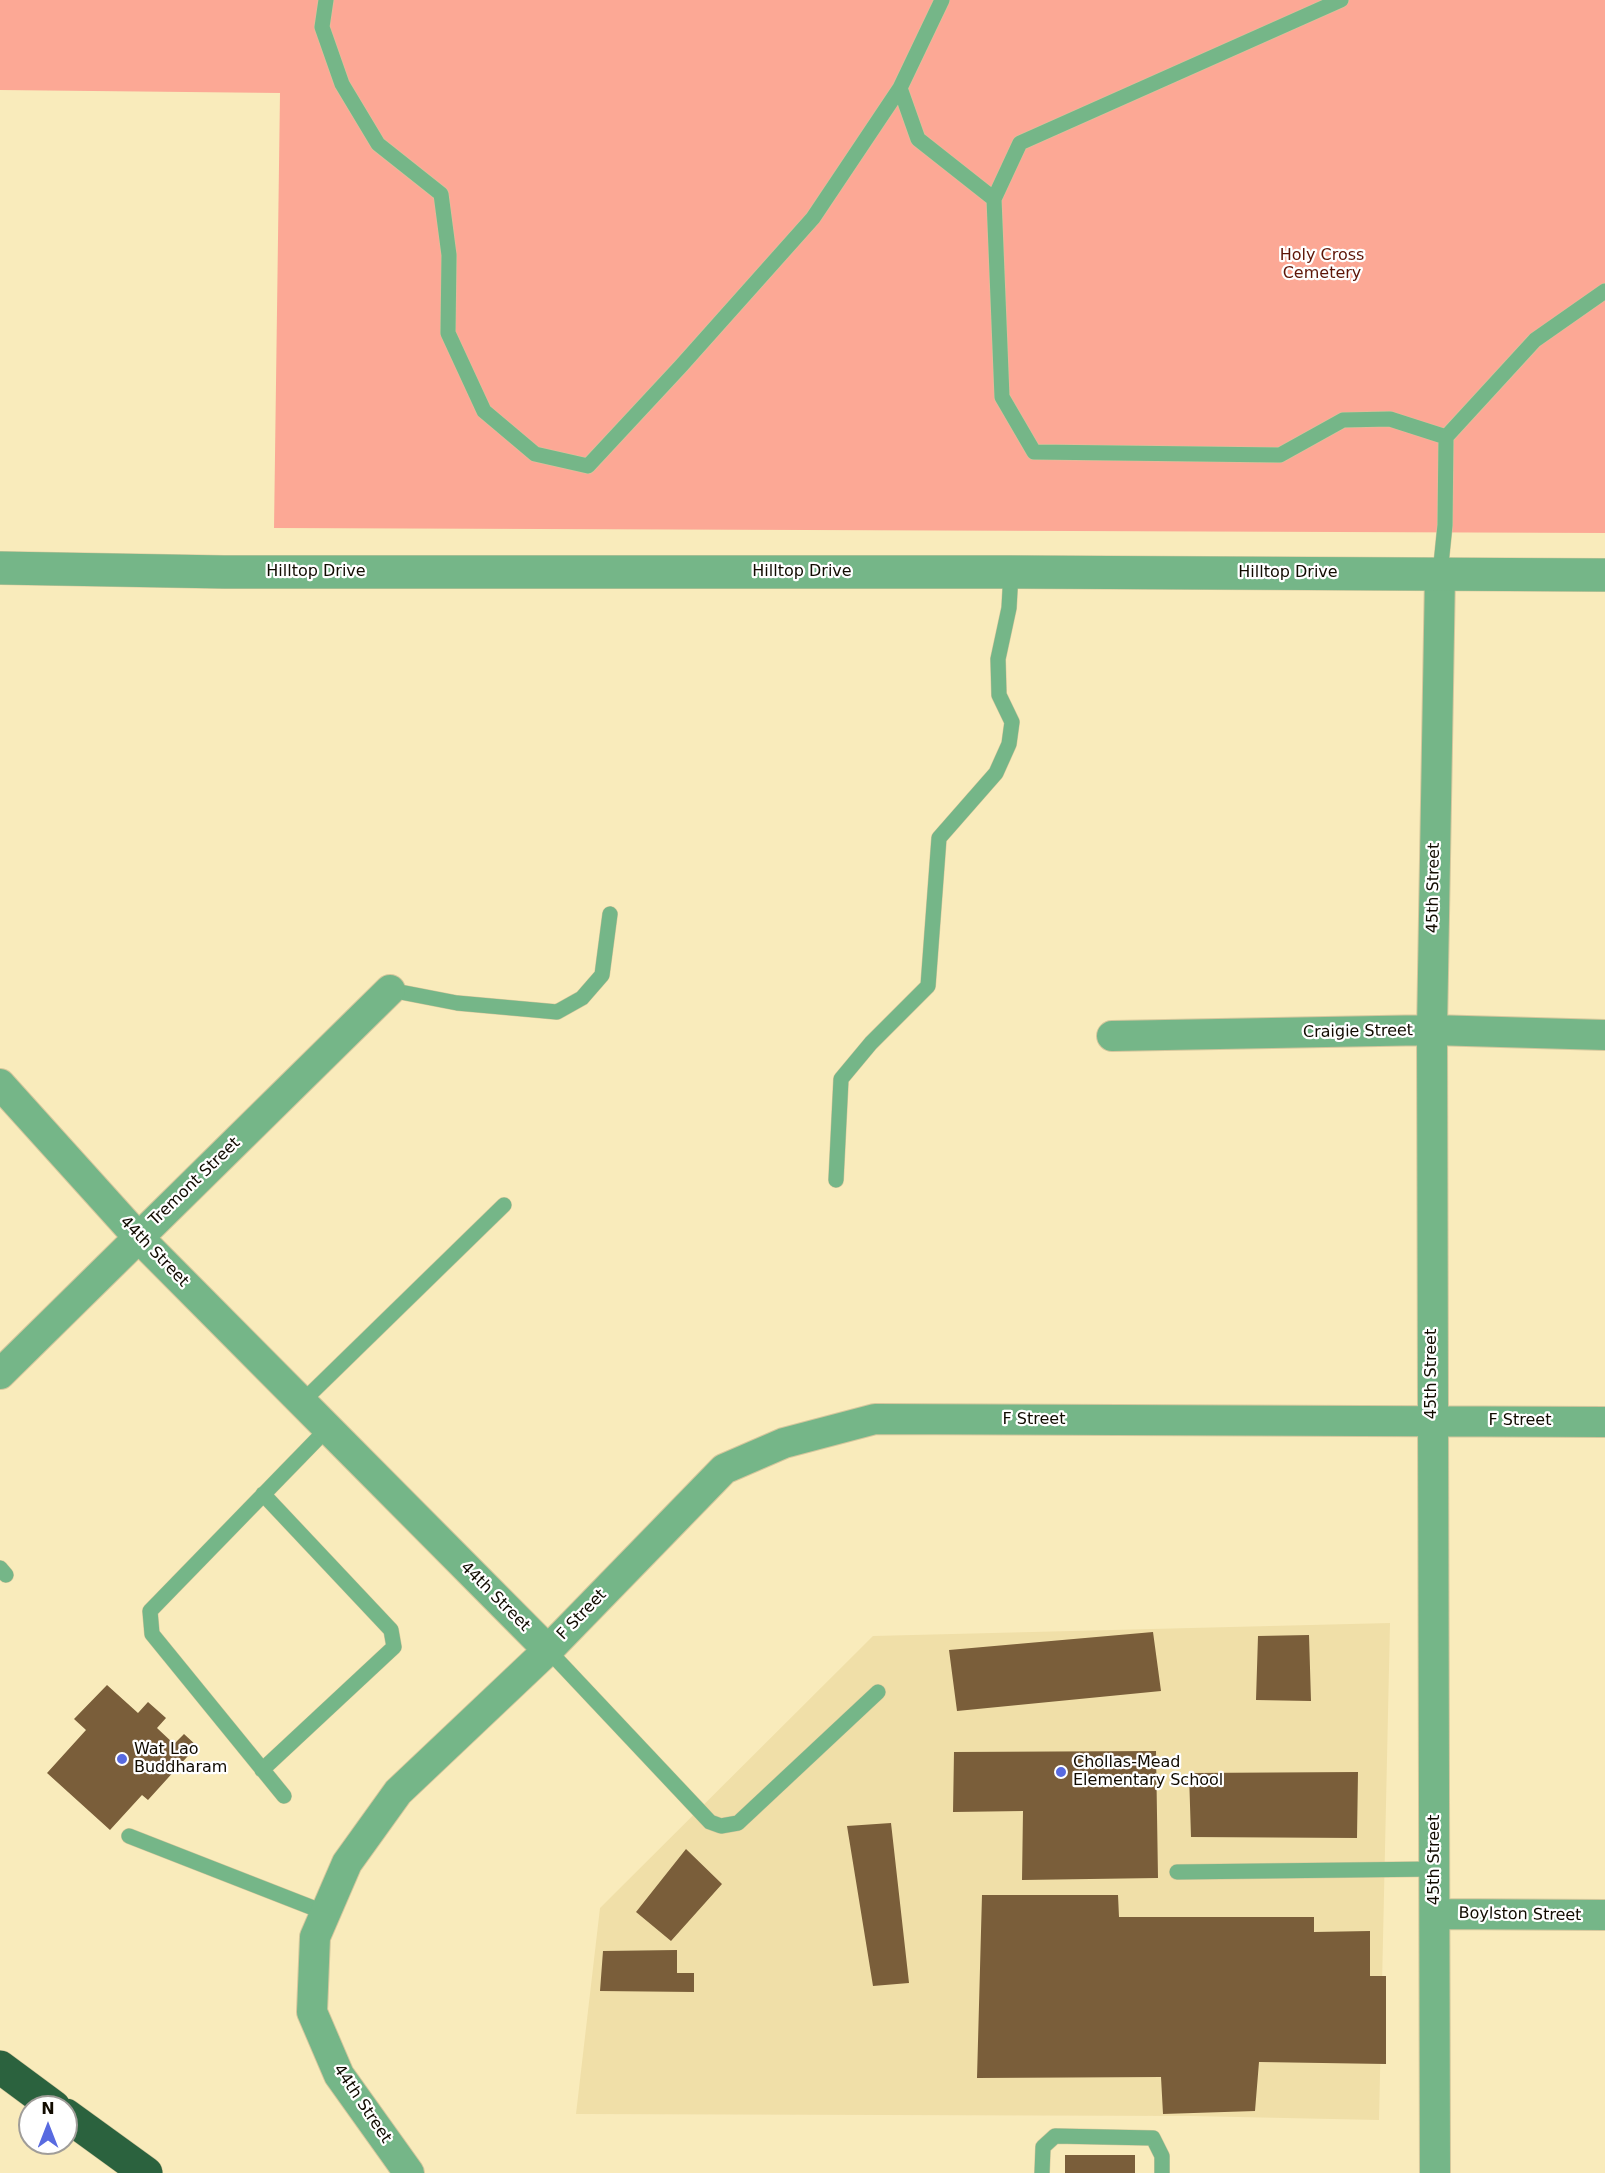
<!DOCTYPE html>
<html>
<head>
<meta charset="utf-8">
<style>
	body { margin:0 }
	#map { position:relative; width:1605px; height:2173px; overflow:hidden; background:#f9ebbb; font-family:"DejaVu Sans",sans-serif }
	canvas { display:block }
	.north { position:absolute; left:18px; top:2095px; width:60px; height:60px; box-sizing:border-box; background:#fff; border:2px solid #a09d99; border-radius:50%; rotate:0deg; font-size:16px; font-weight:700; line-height:24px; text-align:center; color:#110b00 }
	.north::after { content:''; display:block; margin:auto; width:21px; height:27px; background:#586ae0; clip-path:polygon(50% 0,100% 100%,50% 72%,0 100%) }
</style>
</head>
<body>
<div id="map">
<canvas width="1605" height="2173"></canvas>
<div class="north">N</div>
</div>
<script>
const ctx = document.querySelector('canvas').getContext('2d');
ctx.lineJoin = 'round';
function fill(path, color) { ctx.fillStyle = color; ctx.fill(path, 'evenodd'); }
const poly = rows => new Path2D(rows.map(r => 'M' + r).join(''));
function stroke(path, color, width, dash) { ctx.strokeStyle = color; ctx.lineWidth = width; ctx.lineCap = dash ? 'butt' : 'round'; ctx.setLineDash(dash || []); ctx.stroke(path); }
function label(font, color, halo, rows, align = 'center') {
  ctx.font = font + ' "DejaVu Sans",sans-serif'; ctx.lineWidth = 4.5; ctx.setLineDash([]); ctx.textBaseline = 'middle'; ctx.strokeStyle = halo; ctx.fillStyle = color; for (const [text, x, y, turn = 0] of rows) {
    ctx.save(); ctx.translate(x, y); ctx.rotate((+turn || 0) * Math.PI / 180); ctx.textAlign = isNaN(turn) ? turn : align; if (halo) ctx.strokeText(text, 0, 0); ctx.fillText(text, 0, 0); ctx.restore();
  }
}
const built = poly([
	[1390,1623,1379,2120,1191,2116,576,2114,600,1908,873,1636]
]);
const green = poly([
	[0,0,1605,0,1605,533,274,528,280,93,0,90]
]);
const building = poly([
	[1153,1632,1161,1691,957,1711,949,1650],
	[1309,1635,1311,1701,1256,1700,1258,1636],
	[107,1685,138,1713,148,1702,166,1718,157,1728,174,1744,184,1734,197,1746,148,1800,142,1795,110,1830,47,1773,86,1730,74,1719],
	[1156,1751,1158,1878,1022,1880,1023,1811,953,1812,954,1752],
	[1358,1772,1357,1838,1191,1837,1189,1773],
	[891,1823,909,1983,873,1986,847,1826],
	[686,1849,722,1884,671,1941,636,1912],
	[982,1895,1118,1895,1119,1917,1314,1917,1314,1932,1370,1931,1370,1976,1386,1976,1386,2064,1259,2062,1255,2111,1163,2114,1161,2077,977,2078],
	[677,1950,677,1973,694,1973,694,1992,600,1991,603,1951],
	[1065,2155,1135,2155,1135,2173,1065,2173]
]);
const service = poly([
	[326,0,322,27,342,84,378,144,441,194,449,255,448,333,484,411,535,454,588,466,681,366,813,218,900,88],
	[942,0,900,88,918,139,994,199],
	[1341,0,1020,143,994,199,1002,397,1034,452,1280,455,1343,420,1390,419,1446,437,1445,525,1440,574],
	[1446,437,1535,340,1605,291],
	[390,990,457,1003,557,1012,582,998,602,975,610,914],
	[836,1180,841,1079,871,1043,928,986,939,838,996,773,1009,744,1012,722,999,695,998,659,1009,608,1011,572],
	[302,1402,504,1205],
	[0,1568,6,1575],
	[548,1650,710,1822,721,1826,738,1823,878,1692],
	[262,1770,394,1647,391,1630,263,1494],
	[284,1796,152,1634,150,1611,328,1428],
	[129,1836,326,1913],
	[1177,1872,1435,1869],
	[1042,2173,1043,2147,1055,2136,1153,2138,1162,2156,1162,2173]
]);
const minor = poly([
	[1112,1036,1432,1030,1605,1035],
	[0,1084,138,1237,548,1650],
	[0,1374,390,990],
	[1435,1914,1605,1915],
	[409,2173,339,2075,312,2012,315,1937,347,1863,398,1792,548,1650,724,1469,784,1443,875,1419,1605,1422],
	[1435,2173,1432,1030,1440,574]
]);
const tertiary = poly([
	[0,568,224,572,1011,572,1605,575]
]);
const motorway = poly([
	[0,2067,54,2107],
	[66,2115,146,2173]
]);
const markers = [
	[122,1759,6,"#586ae0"],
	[1061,1772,6,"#586ae0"]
];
const parkNames = [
	["Holy Cross",1322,256],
	["Cemetery",1322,274]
];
const streetNames = [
	["Hilltop Drive",316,572],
	["Hilltop Drive",802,572],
	["Hilltop Drive",1288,573],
	["45th Street",1434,888,-89],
	["Craigie Street",1358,1032,-1],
	["Tremont Street",195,1182,-44],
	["44th Street",154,1252,46],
	["45th Street",1432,1374,-90],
	["F Street",1034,1420],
	["F Street",1520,1421],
	["44th Street",495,1597,45],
	["F Street",582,1615,-46],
	["45th Street",1435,1860,-90],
	["Boylston Street",1520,1915,1],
	["44th Street",362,2104,56]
];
const poiNames = [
	["Wat Lao",134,1750],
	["Buddharam",134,1768],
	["Chollas-Mead",1073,1763],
	["Elementary School",1073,1781]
];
fill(built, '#f0dfa8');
fill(green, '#fca895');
fill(building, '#7a5e3a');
stroke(service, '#d4c79d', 16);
stroke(minor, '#d4c79d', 32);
stroke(tertiary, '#d4c79d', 34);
stroke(motorway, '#d4c79d', 34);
stroke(service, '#75b688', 15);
stroke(minor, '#75b688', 30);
stroke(tertiary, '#75b688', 33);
stroke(motorway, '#2b623e', 33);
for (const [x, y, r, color] of markers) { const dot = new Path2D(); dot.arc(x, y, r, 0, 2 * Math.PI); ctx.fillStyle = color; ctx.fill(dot); stroke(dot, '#fff', 2); }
label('16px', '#5d1507', '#fff', parkNames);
label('16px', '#110b00', '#fff', streetNames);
label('16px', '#110b00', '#fff', poiNames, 'left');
</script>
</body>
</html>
